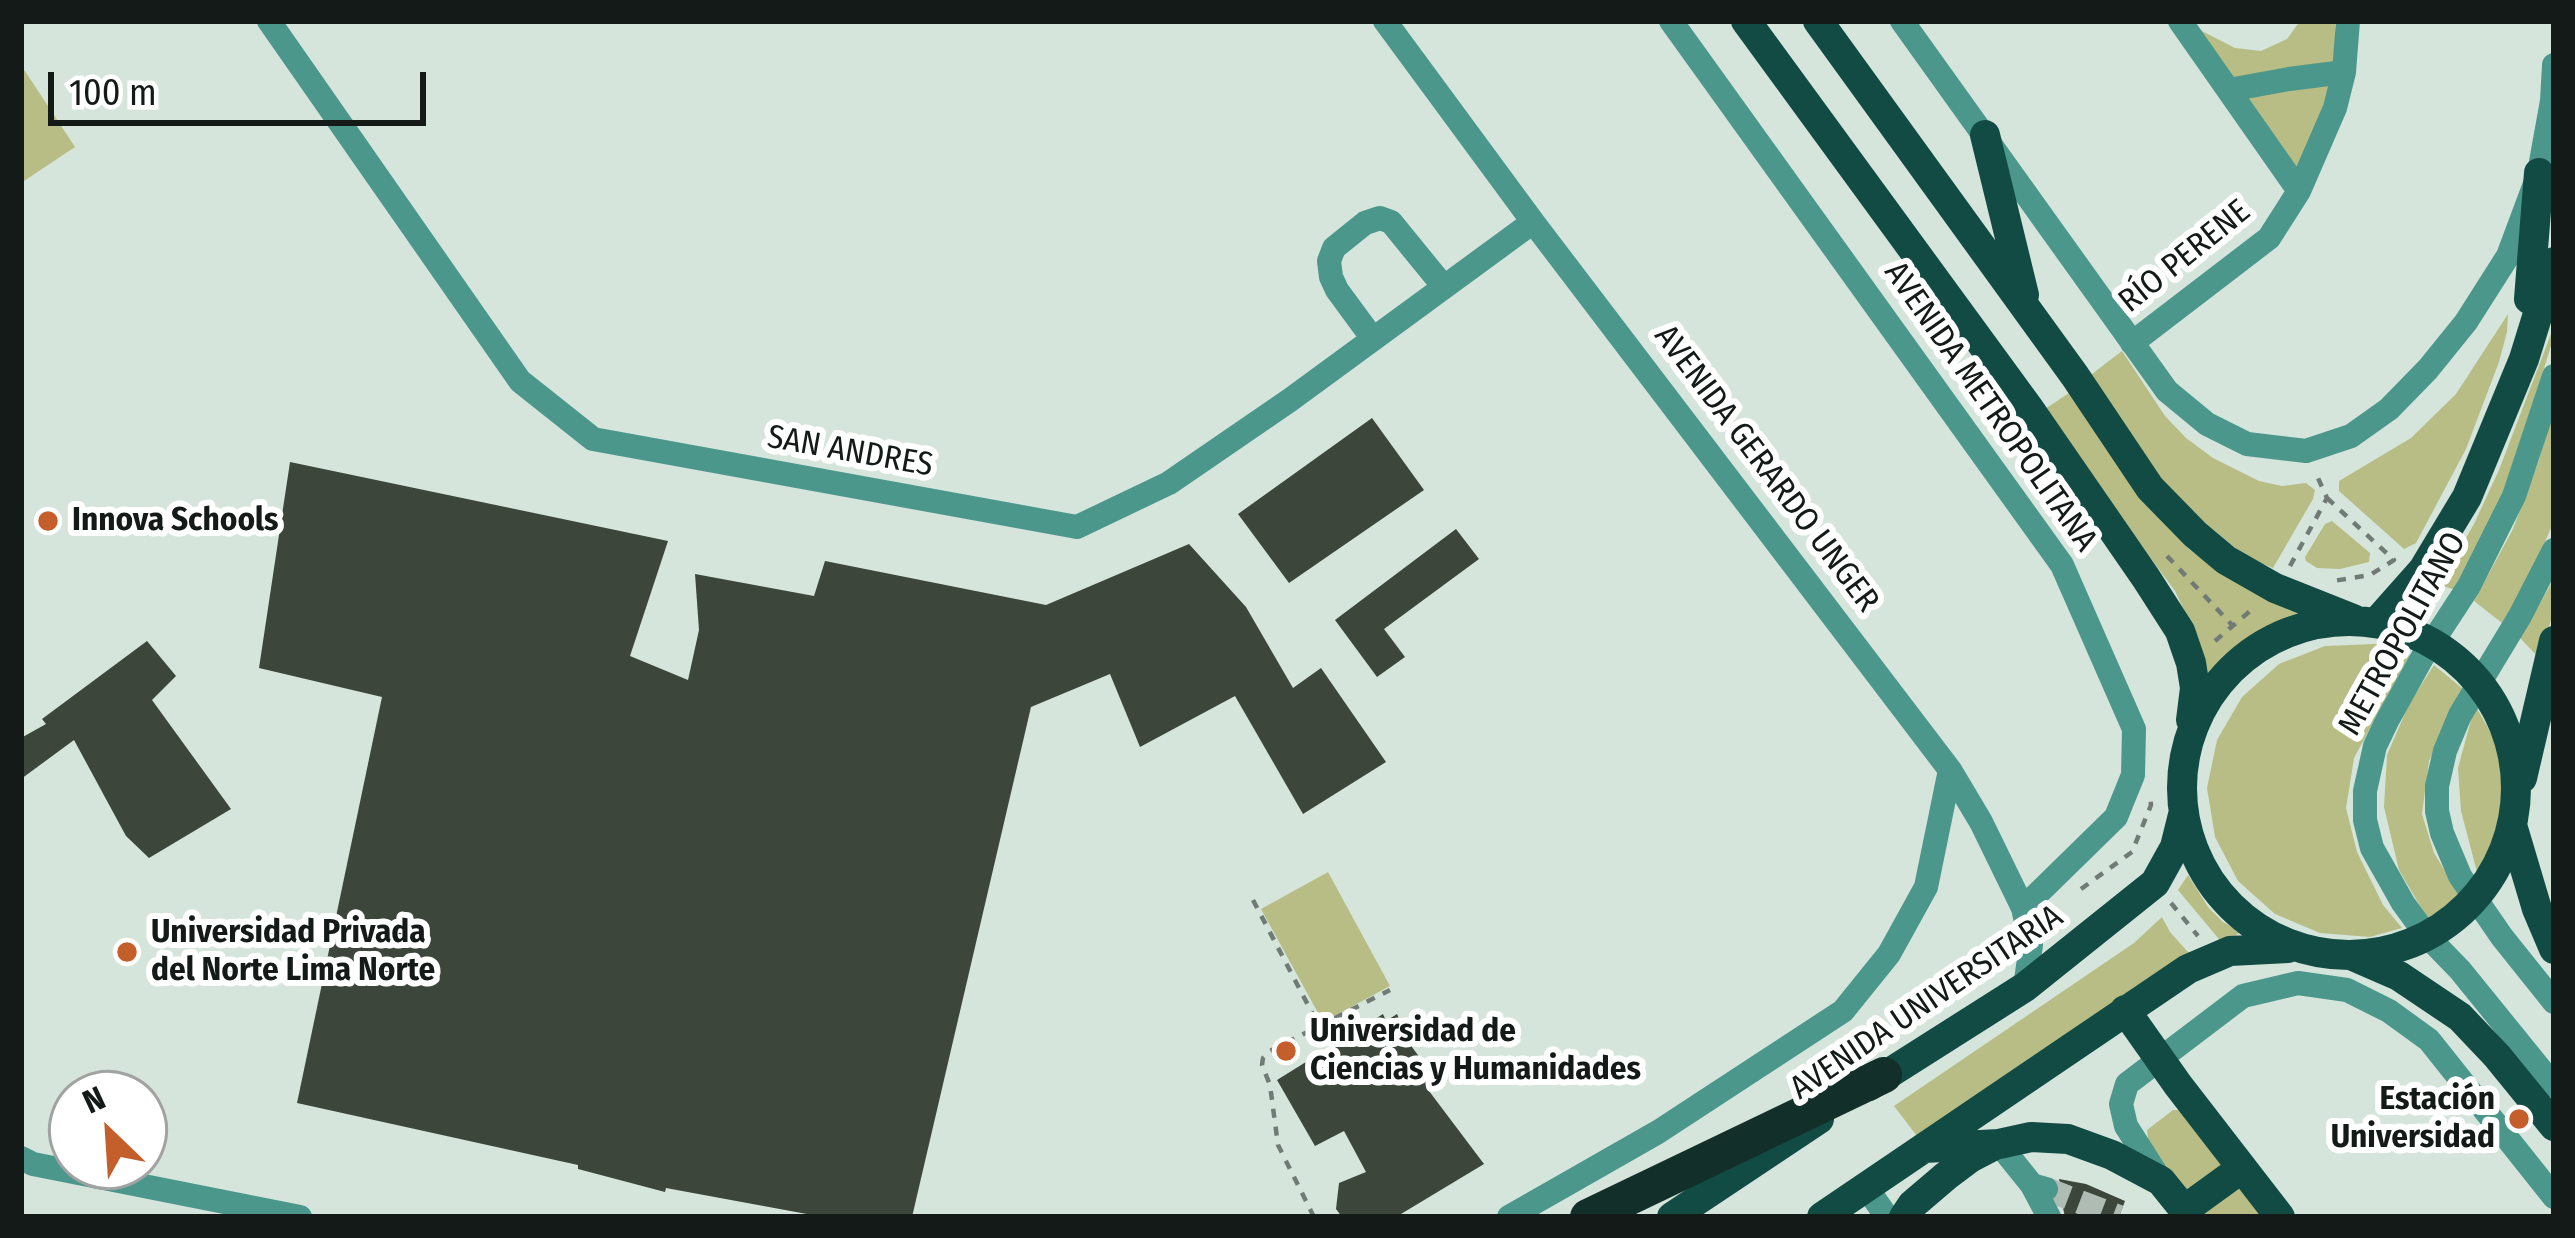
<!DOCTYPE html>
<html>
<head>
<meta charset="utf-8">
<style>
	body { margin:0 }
	#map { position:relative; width:2575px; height:1238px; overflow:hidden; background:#d5e5db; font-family:"Fira Sans Condensed",sans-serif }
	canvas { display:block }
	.frame { position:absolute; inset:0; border:24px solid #141a17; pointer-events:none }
	.north { position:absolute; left:48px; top:1070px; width:120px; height:120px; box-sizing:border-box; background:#fff; border:3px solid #a1a3a2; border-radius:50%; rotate:335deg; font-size:33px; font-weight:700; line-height:48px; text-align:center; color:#141a17 }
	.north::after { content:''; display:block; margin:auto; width:42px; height:54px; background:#c45f2c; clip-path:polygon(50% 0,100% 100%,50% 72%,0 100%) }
	.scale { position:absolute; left:48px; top:72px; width:378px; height:54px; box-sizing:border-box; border:6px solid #141a17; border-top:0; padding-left:15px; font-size:36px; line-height:42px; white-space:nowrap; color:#141a17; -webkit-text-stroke:9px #fff; paint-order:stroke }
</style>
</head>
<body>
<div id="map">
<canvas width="2575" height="1238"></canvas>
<div class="frame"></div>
<div class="north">N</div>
<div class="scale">100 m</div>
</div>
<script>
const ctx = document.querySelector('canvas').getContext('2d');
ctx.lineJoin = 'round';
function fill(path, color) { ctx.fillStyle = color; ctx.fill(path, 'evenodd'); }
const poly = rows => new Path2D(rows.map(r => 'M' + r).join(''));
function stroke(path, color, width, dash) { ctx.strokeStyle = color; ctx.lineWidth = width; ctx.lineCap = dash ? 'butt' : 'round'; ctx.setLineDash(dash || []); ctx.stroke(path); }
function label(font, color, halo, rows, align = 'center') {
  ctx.font = font + ' "Fira Sans Condensed",sans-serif'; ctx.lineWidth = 12; ctx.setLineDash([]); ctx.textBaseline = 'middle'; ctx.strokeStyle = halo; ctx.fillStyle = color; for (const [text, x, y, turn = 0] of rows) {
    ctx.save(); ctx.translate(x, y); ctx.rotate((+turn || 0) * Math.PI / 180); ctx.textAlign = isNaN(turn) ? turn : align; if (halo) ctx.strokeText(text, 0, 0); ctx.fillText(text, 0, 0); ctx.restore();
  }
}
const green = poly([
	[2300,21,2335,21,2336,75,2296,172,2198,29,2235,48,2261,51,2287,39],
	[21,65,75,147,21,183],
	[2508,314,2507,332,2499,362,2466,449,2416,543,2404,549,2339,491,2339,481,2411,438,2456,394],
	[2551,334,2554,336,2509,482,2456,590,2439,585,2474,524,2499,470],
	[2122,351,2165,416,2186,438,2213,458,2259,481,2282,486,2306,483,2315,490,2313,499,2273,568,2246,557,2166,490,2088,377],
	[2069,393,2146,503,2190,550,2218,570,2304,610,2258,632,2239,645,2207,677,2189,620,2175,591,2042,411],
	[2554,406,2554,521,2525,588,2502,623,2474,601,2513,529,2539,460],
	[2332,521,2370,553,2369,562,2340,569,2317,568,2306,561,2305,557,2325,524],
	[2554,579,2554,611,2539,658,2520,638],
	[2375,644,2410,655,2354,758,2346,808,2357,852,2383,905,2402,928,2370,937,2320,933,2275,914,2238,881,2215,837,2207,788,2217,740,2242,697,2279,664,2325,646],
	[2434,665,2463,689,2429,761,2422,814,2434,853,2459,894,2445,908,2427,918,2399,870,2384,807,2387,755,2409,704],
	[2475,705,2496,742,2504,792,2494,842,2477,872,2461,811,2458,768],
	[1328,872,1390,986,1323,1022,1261,909],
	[2188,875,2208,907,2223,922,2241,932,2223,944,2178,890],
	[2162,917,2170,932,2187,951,2198,958,1920,1140,1894,1106,2134,943],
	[2173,1110,2188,1110,2268,1217,2201,1217,2151,1160,2147,1130]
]);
const building = poly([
	[1372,418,1424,490,1289,583,1238,514],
	[290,462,668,541,630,656,688,680,699,630,695,574,814,596,825,561,1046,605,1189,544,1246,607,1293,688,1321,668,1386,762,1303,814,1235,696,1140,747,1110,674,1031,707,912,1217,823,1217,666,1188,665,1192,578,1169,578,1165,297,1103,382,697,259,668],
	[1456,529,1479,559,1384,629,1405,657,1377,677,1335,620],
	[147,641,176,676,152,700,231,809,149,858,126,836,74,740,21,779,21,738,46,724,42,719],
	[1383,1014,1386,1021,1397,1014,1412,1047,1437,1081,1426,1087,1484,1164,1396,1217,1342,1217,1336,1209,1339,1183,1366,1172,1344,1131,1315,1146,1277,1080],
	[2059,1179,2086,1184,2125,1201,2119,1217,2065,1217,2063,1208,2065,1203,2058,1200,2062,1192]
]);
const minorTunnel = poly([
	[2046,1189,2119,1217]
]);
const path = poly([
	[2327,498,2394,560,2370,575,2333,581],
	[2167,556,2233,626],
	[2290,566,2327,498,2318,478],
	[2215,641,2256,606],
	[2081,889,2132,852,2151,805,2150,797],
	[1253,900,1319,1026],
	[2171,903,2198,936],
	[1821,1069,1940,1003,1971,982,2003,953],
	[1314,1217,1278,1145,1270,1085,1262,1065,1263,1058,1270,1051,1390,990]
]);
const minor = poly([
	[269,21,520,381,593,439,1077,527,1169,483,1290,400,1533,222],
	[1385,21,1533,222,1950,770,1981,822,2023,908,2031,945,2025,987],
	[1671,21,2062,565,2134,729,2133,775,2116,817,2023,908],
	[1902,21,2167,391,2207,424,2247,444,2306,451,2351,436,2389,409,2428,369,2466,322,2508,256,2539,173,2552,101,2554,65],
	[2180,21,2299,191],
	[2229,90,2289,79,2344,72],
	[1373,339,1337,290,1331,277,1329,261,1334,248,1365,223,1380,218,1391,222,1444,287],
	[2132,343,2269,238,2299,191,2335,108,2344,72,2348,21],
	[2554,376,2514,496,2469,586,2422,658,2387,721,2375,746,2365,791,2365,820,2372,848,2403,903,2427,936,2460,970,2554,1086],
	[2554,550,2520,616,2460,715,2445,751,2437,786,2437,811,2442,833,2460,876,2502,937,2554,1002],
	[1999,1144,2032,1185,2046,1189],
	[21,1158,33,1164,300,1217],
	[2161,1181,2126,1126,2121,1104,2127,1084,2243,996,2298,983,2347,990,2389,1011,2429,1040,2554,1197],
	[2032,1185,2049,1217],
	[1866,1187,1887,1217],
	[1509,1217,1658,1132,1843,1011,1889,954,1926,887,1950,770]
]);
const major = poly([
	[1746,21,2028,407,2146,578,2180,631,2191,663,2195,688,2191,720],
	[1818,21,2075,376,2150,488,2195,534,2226,560,2275,588,2353,619],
	[1985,135,2024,295],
	[2529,299,2539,173],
	'2182 788a167 167 0 1 1 334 0a167 167 0 1 1-334 0Z',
	[2376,623,2423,570,2467,497,2524,359,2554,262],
	[2522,778,2554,641],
	[2512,825,2537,909,2554,949],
	[2353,956,2399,976,2460,1017,2497,1056,2554,1126],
	[2125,1010,2178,1085,2280,1217],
	[1869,1086,2025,987,2155,883,2175,847,2183,815],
	[1924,1148,1999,1144,2031,1137,2068,1139,2112,1155,2161,1181,2190,1217],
	[2184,1210,2242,1168],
	[1672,1217,1819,1119],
	[1822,1217,2188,969,2230,951,2288,948],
	[1904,1217,1912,1205,1946,1176,1970,1158,1993,1146]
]);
const highway = poly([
	[1588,1217,1884,1075]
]);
const markers = [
	[48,521,12,"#c45f2c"],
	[127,952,12,"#c45f2c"],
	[1286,1051,12,"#c45f2c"],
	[2519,1119,12,"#c45f2c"]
];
const streetNames = [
	["RÍO PERENE",2185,257,-39],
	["AVENIDA METROPOLITANA",1990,407,55],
	["SAN ANDRES",850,452,10],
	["AVENIDA GERARDO UNGER",1766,469,53],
	["METROPOLITANO",2403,634,-61],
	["AVENIDA UNIVERSITARIA",1927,1003,-34]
];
const poiNames = [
	["Innova Schools",72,521],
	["Universidad Privada",151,933],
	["del Norte Lima Norte",151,971],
	["Universidad de",1310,1032],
	["Ciencias y Humanidades",1310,1070],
	["Estación",2495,1100,"right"],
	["Universidad",2495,1138,"right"]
];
fill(green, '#b7bd85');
fill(building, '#3d463a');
stroke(minorTunnel, '#aebcb4', 24, [24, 12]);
stroke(path, '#717b75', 4.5, [9, 9]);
stroke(minor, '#4b978c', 24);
stroke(major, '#114b44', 30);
stroke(highway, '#132f2a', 36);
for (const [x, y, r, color] of markers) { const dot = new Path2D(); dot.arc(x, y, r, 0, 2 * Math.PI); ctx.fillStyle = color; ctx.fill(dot); stroke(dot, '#fff', 4.5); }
label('33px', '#141a17', '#fff', streetNames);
label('bold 33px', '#141a17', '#fff', poiNames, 'left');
</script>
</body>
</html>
